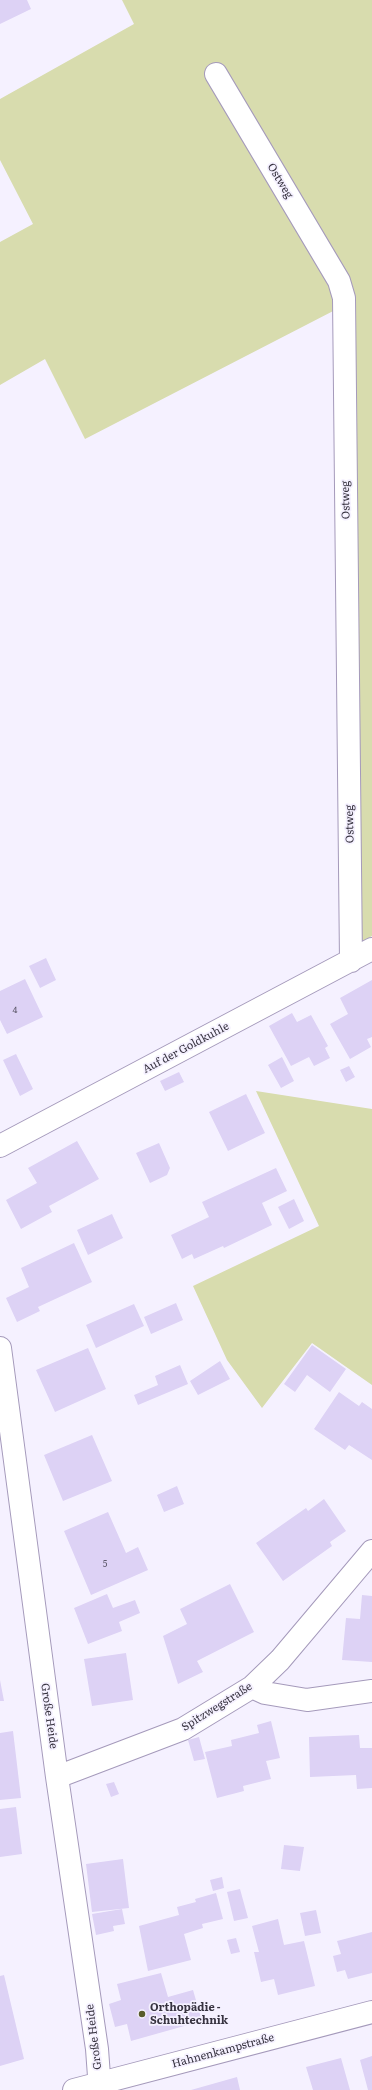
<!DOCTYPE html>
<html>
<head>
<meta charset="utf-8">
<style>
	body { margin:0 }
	canvas { display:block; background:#f5f1ff }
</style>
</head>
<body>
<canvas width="372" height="2090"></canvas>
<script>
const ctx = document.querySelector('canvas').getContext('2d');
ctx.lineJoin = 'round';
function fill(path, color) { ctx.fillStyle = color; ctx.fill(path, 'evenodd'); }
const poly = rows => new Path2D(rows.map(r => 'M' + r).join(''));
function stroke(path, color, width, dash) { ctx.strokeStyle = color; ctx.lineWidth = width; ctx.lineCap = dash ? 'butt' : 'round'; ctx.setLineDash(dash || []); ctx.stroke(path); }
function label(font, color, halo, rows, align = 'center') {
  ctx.font = font + ' Literata,serif'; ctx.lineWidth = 3.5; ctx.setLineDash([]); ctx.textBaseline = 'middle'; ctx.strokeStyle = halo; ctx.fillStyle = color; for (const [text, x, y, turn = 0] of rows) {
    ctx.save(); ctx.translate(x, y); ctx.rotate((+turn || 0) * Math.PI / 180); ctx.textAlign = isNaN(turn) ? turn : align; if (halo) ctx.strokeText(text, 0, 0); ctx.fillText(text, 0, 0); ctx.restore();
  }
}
const green = poly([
	[122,0,372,0,372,936,341,953,339,308,85,439,45,359,0,385,0,242,33,224,0,160,0,99,134,24],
	[256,1091,372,1109,372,1385,312,1343,262,1408,227,1360,193,1286,319,1226]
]);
const building = poly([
	[0,0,27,0,31,9,0,24],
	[46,958,56,980,40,988,29,966],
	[25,979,43,1017,7,1034,0,1020,0,991],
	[372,980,372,1037,367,1039,371,1047,350,1059,330,1024,348,1014,340,998],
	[292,1013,297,1022,311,1015,328,1046,325,1048,330,1058,314,1066,309,1057,291,1066,269,1026],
	[16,1054,33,1089,20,1096,3,1060],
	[282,1057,294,1081,281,1088,268,1065],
	[349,1066,355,1077,346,1082,340,1070],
	[179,1072,184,1082,165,1091,160,1081],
	[246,1094,265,1133,228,1151,209,1112],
	[77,1141,99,1179,49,1206,52,1212,21,1229,6,1200,37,1183,28,1168],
	[159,1143,170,1168,167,1175,150,1183,136,1153],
	[276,1168,287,1191,262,1203,272,1225,224,1248,223,1246,194,1259,192,1254,182,1259,171,1235,209,1217,202,1202],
	[294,1199,304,1221,289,1229,278,1207],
	[112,1214,123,1238,88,1255,77,1230],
	[74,1243,92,1282,38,1307,40,1311,17,1322,6,1298,29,1287,21,1268],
	[176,1303,183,1320,151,1334,144,1317],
	[134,1304,144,1326,96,1348,86,1325],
	[312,1345,346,1369,330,1392,307,1375,295,1392,284,1384],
	[88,1348,106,1389,55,1412,36,1370],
	[220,1361,230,1379,198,1395,190,1381],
	[180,1365,188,1384,138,1405,134,1395,158,1385,155,1376],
	[339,1392,359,1406,362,1402,372,1409,372,1460,349,1445,345,1450,314,1429],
	[92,1435,112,1481,63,1501,44,1455],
	[177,1486,184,1504,164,1512,157,1495],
	[324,1499,346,1531,330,1542,332,1546,283,1581,256,1543,306,1508,308,1511],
	[108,1512,126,1553,138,1547,148,1570,91,1595,64,1531],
	[230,1584,254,1632,197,1661,203,1672,178,1684,163,1636,187,1624,180,1609],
	[107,1594,113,1608,135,1600,140,1613,119,1622,122,1631,88,1644,74,1608],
	[362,1595,372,1596,372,1662,342,1660,346,1618,360,1619],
	[126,1653,133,1700,92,1706,84,1659],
	[0,1680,4,1701,0,1701],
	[271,1721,280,1758,266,1761,271,1779,243,1786,244,1791,217,1798,205,1752,232,1746,231,1740,259,1733,257,1725],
	[13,1731,21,1798,0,1800,0,1733],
	[359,1735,360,1748,372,1748,372,1788,357,1789,356,1775,310,1777,309,1737],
	[199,1737,205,1759,194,1761,188,1740],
	[114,1782,119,1794,111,1797,106,1784],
	[16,1807,22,1854,0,1857,0,1809],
	[284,1845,304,1847,300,1871,281,1869],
	[123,1859,129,1908,92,1912,86,1864],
	[222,1877,224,1888,213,1891,210,1880],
	[240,1889,248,1918,234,1921,227,1892],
	[216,1893,223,1919,202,1924,203,1928,184,1934,191,1960,148,1971,139,1926,179,1915,177,1907,196,1902,195,1899],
	[122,1909,125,1924,113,1926,114,1931,96,1935,92,1914],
	[316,1910,321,1933,305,1936,300,1913],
	[278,1919,284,1945,304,1941,315,1986,278,1995,274,1979,261,1982,254,1952,259,1952,252,1926],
	[372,1932,372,1973,348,1979,345,1970,337,1972,333,1956,341,1954,337,1941],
	[236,1938,240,1952,231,1954,227,1940],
	[161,1973,168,1997,193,1990,202,2021,131,2041,127,2024,115,2027,109,2004,121,2000,117,1984],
	[4,1975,24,2059,0,2066,0,1976],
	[372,2056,372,2090,368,2090,360,2060],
	[341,2058,350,2090,313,2090,306,2067],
	[237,2077,240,2090,191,2090]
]);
const minor = poly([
	[216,74,339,281,344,298,351,961],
	[0,1146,372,949],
	[0,1348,57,1777,97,2049,100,2090],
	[252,1687,265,1693,307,1700,372,1691],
	[57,1777,183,1729,252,1687,280,1660,372,1551],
	[74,2090,372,2012]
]);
const markers = [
	[142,2014,4,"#585b29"]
];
const numberNames = [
	["4",15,1010],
	["5",105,1564]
];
const streetNames = [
	["Ostweg",280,181,59],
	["Ostweg",346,500,-91],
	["Ostweg",350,824,-91],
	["Auf der Goldkuhle",186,1048,-28],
	["Spitzwegstraße",217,1707,-32],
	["Große Heide",49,1716,82],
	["Große Heide",94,2037,-97],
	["Hahnenkampstraße",223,2051,-15]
];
const poiNames = [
	["Orthopädie -",150,2008],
	["Schuhtechnik",150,2021]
];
fill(green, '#d8dcae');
fill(building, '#ddd2f5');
stroke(minor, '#a59abb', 24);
stroke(minor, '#fff', 22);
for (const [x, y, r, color] of markers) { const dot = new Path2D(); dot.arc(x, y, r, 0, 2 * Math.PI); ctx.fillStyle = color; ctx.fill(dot); stroke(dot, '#f5f1ff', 1.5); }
label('9px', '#605b6d', null, numberNames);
label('11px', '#373340', '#f5f1ff', streetNames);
label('bold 11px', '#373340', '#f5f1ff', poiNames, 'left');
</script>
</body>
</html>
